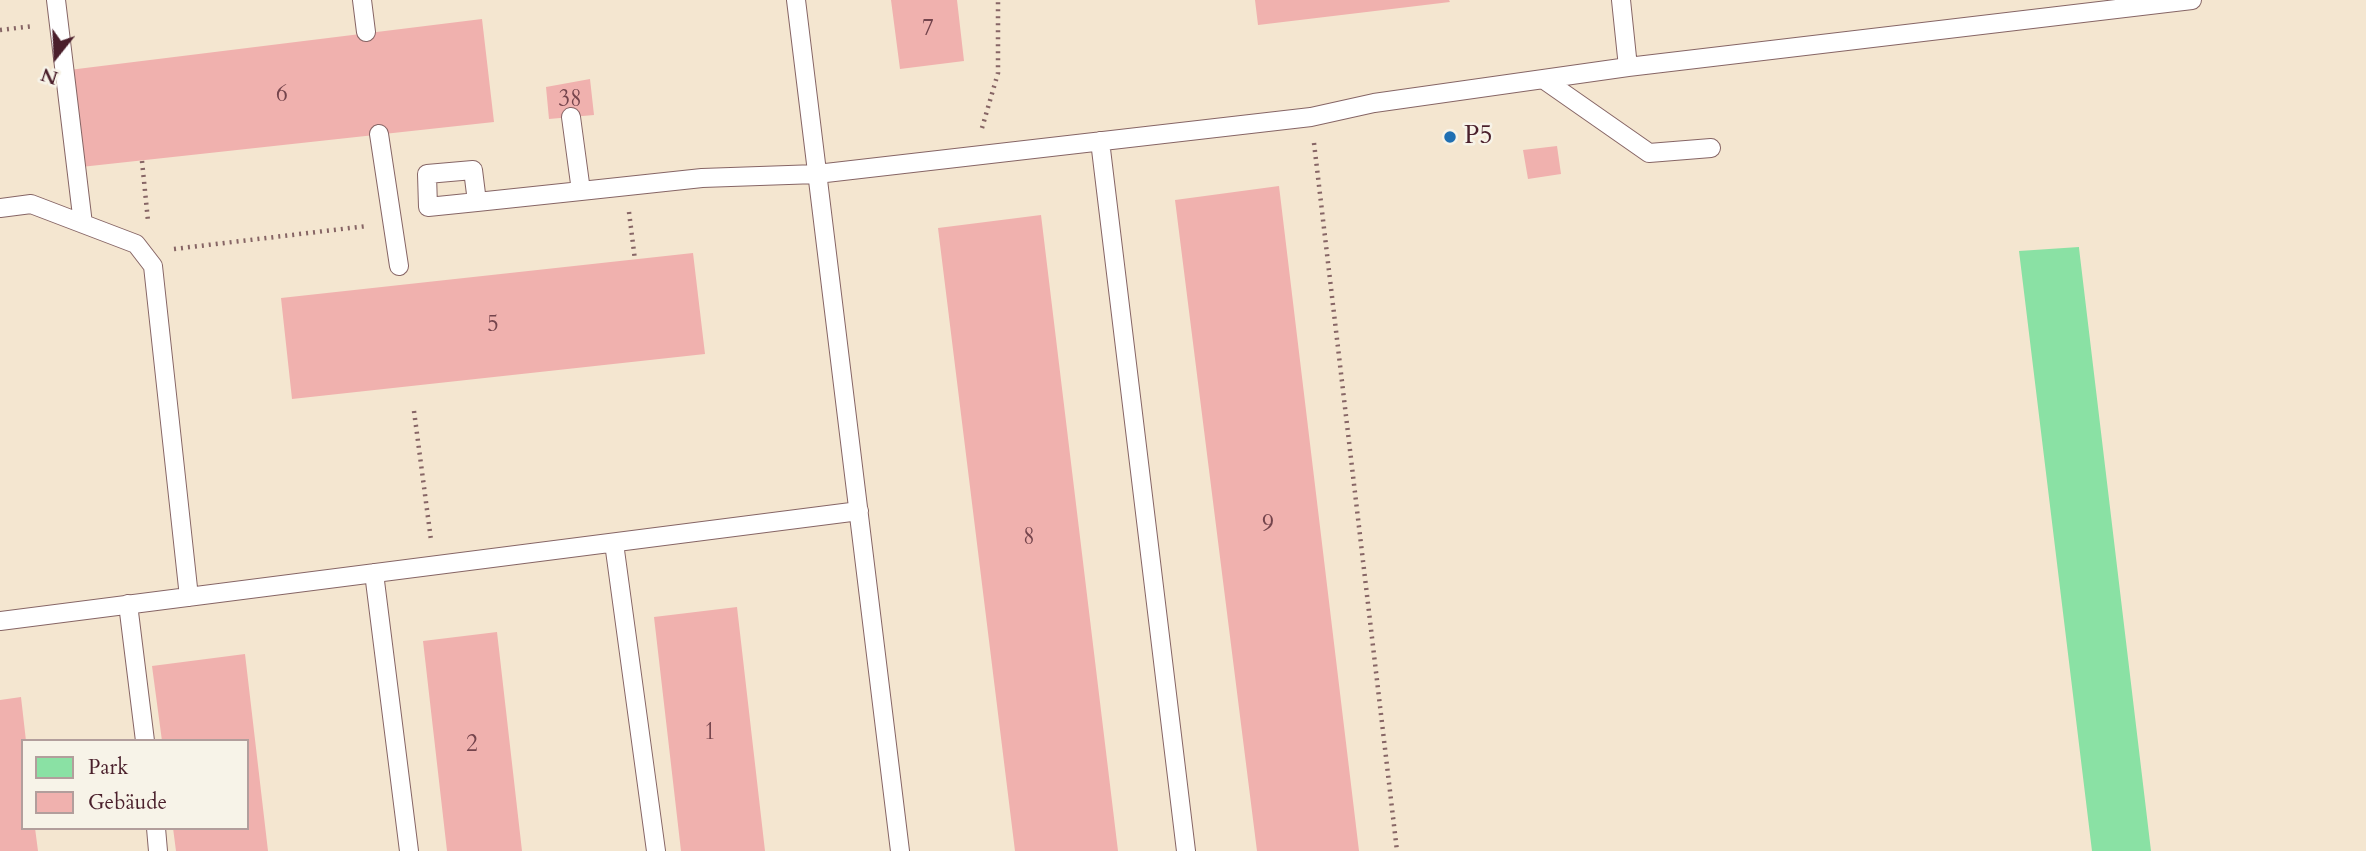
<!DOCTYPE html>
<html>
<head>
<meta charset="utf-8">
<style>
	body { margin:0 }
	#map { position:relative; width:2366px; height:851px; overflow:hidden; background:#f4e6d0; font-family:Cardo,serif }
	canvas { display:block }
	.legend { position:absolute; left:21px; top:739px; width:228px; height:91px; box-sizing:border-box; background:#f7f3e8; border:2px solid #b29e9c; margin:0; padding:9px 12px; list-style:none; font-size:21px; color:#4a1f2b }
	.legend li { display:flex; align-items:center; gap:14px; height:35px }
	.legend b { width:35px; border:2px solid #b29e9c }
	.north { position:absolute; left:21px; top:21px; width:70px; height:70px; -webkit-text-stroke:5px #f7f3e8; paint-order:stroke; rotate:198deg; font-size:19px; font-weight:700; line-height:28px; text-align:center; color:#4a1f2b }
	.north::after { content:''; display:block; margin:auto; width:24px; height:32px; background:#4a1f2b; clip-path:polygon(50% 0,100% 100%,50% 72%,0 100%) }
</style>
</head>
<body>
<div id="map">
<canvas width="2366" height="851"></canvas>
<ul class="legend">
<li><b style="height:19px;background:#8ae1a4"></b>Park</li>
<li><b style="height:19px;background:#f0b1ae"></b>Gebäude</li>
</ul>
<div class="north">N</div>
</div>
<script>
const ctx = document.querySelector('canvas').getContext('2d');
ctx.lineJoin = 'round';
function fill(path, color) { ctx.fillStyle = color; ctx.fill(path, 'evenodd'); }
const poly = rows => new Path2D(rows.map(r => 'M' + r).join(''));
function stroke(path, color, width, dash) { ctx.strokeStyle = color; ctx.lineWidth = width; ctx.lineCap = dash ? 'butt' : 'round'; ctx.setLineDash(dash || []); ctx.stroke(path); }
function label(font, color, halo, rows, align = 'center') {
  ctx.font = font + ' Cardo,serif'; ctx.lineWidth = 5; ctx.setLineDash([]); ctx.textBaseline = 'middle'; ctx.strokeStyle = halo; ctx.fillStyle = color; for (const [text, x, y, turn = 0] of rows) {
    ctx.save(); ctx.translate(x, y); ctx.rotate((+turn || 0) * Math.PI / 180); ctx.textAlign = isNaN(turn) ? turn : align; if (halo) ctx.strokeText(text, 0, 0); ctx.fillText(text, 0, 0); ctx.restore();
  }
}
const green = poly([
	[2079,247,2079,248,2151,851,2092,851,2019,251]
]);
const building = poly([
	[891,0,957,0,964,61,900,69],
	[1255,0,1449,0,1450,2,1258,25],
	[482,19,494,122,81,167,69,70],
	[590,79,594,115,549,119,546,87],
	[1557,146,1561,174,1528,179,1523,150],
	[1279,186,1359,851,1257,851,1175,200],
	[1041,215,1118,851,1015,851,938,228],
	[693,253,705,354,292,399,281,298],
	[737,607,765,851,681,851,654,617],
	[497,632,522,851,447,851,423,641],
	[245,654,268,851,176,851,173,828,247,828,247,741,162,741,152,666],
	[21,697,26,741,23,741,23,828,35,828,38,851,0,851,0,700]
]);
const path = poly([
	[0,30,34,26],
	[982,128,998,73,998,0],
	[1314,143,1397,851],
	[142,161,148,221],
	[629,212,635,260],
	[174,249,367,226],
	[414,411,431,540]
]);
const service = poly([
	[56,0,83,224],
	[362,0,366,32],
	[796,0,900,851],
	[1621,0,1628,67],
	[1543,79,1649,153,1711,148],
	[571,117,581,191],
	[379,134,399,266],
	[1100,141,1186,851],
	[477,202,473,170,427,174,428,207,477,202,581,191,702,178,817,174,1311,117,1374,103,1628,67,2192,0],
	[0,208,31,204,136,244,153,266,189,597],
	[614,543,656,851],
	[374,573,409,851],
	[128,604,145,741],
	[0,621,859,511],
	[156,828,158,851]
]);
const markers = [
	[1450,137,7,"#1f6fb2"]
];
const numberNames = [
	["7",928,30],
	["6",282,96],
	["38",570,101],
	["5",493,326],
	["9",1268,526],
	["8",1029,539],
	["1",710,734],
	["2",472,746]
];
const poiNames = [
	["P5",1464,137]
];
fill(green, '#8ae1a4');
fill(building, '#f0b1ae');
stroke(service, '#866565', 20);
stroke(path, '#866565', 4.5, [2, 5]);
stroke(service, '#fff', 18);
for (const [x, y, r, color] of markers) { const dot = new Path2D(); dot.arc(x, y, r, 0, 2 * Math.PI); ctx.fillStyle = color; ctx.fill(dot); stroke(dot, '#f7f3e8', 2.5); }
label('23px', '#74444c', null, numberNames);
label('26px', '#4a1f2b', '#f7f3e8', poiNames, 'left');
</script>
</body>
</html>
